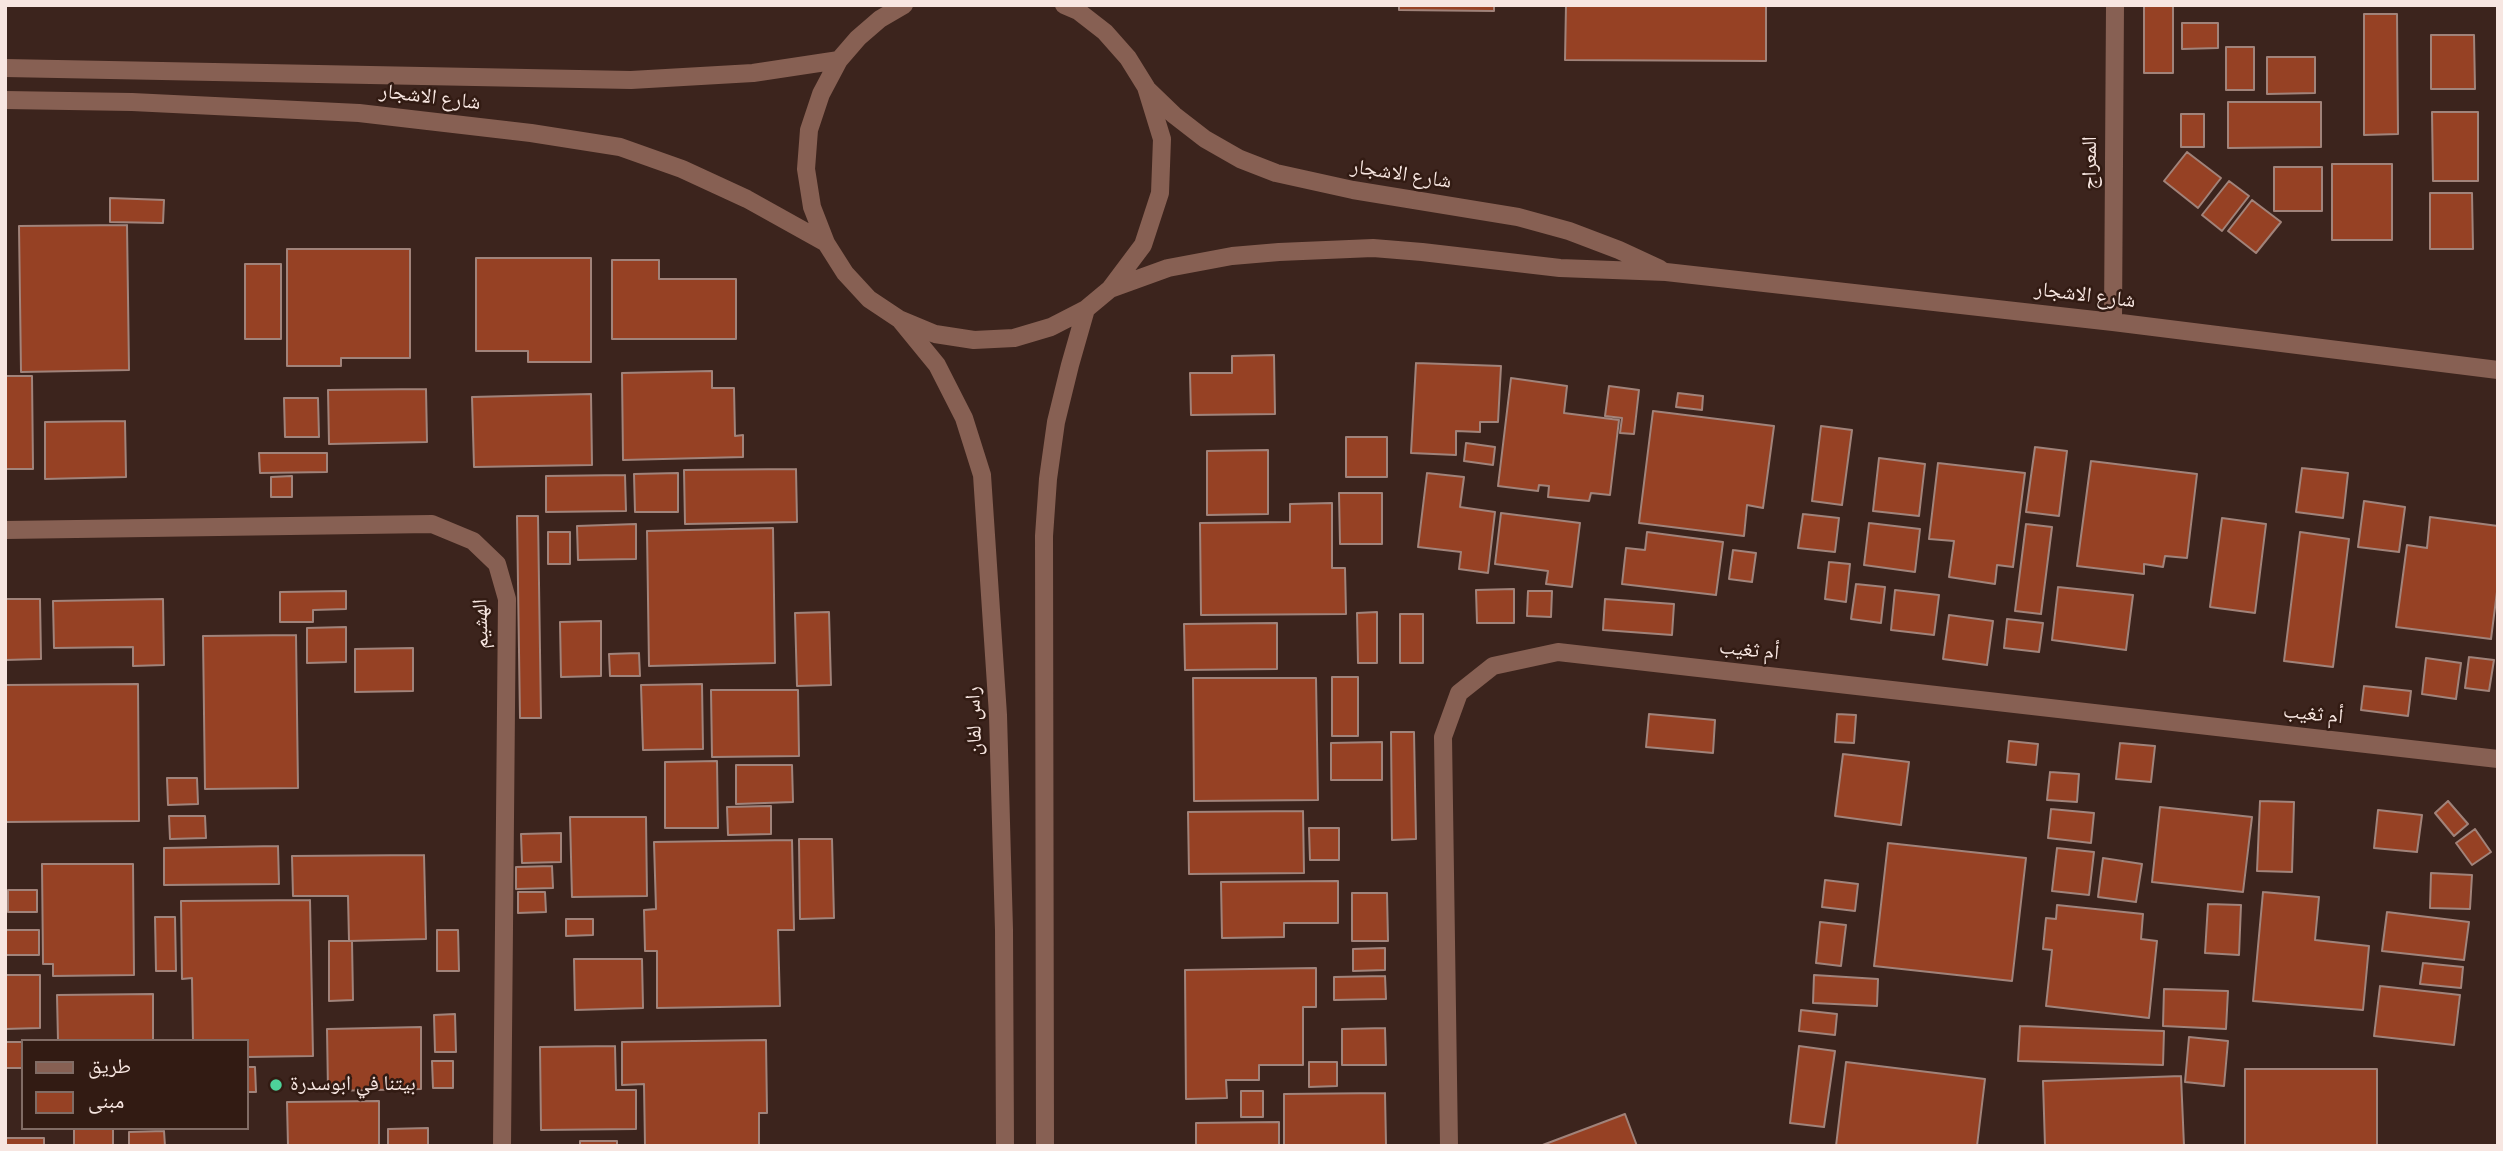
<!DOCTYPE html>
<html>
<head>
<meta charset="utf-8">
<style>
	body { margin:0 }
	#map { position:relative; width:2503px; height:1151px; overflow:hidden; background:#3c241d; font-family:"Titillium Web","Noto Naskh Arabic",sans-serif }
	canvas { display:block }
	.frame { position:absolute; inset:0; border:7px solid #f7e6e1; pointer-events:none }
	.legend { position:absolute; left:21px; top:1039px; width:228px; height:91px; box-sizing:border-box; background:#321b13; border:2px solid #816c65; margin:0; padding:9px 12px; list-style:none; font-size:21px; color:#f7e6e1 }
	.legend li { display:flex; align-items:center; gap:14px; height:35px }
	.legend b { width:35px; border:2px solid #816c65 }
</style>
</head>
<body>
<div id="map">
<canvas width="2503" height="1151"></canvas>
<div class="frame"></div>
<ul class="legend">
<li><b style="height:9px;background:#876053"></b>طريق</li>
<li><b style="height:19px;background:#964124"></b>مبنى</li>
</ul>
</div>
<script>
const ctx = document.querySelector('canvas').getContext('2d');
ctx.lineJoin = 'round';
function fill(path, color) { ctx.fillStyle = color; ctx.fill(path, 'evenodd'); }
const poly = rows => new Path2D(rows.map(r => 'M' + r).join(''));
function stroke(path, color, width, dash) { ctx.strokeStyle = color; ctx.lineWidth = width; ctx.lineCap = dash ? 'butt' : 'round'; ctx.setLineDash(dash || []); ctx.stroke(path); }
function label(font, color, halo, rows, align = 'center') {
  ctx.font = font + ' "Titillium Web","Noto Naskh Arabic",sans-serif'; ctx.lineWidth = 5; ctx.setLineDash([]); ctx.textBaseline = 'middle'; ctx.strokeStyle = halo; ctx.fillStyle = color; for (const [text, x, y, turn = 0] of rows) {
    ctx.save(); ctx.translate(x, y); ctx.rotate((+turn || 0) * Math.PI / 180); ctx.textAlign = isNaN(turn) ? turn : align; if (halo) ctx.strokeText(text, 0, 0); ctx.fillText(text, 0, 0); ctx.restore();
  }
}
const building = poly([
	[1399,5,1494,5,1494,11,1399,10,1399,5],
	[1566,5,1766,5,1766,61,1565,60,1566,5],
	[2144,5,2173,5,2173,73,2144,73,2144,5],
	[2364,14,2397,14,2398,134,2364,135,2364,14],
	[2182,23,2218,23,2218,48,2182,49,2182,23],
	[2431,35,2474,35,2475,89,2431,89,2431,35],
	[2226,47,2254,47,2254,90,2226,90,2226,47],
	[2267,57,2315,57,2315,93,2267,94,2267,57],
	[2228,102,2321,102,2321,147,2228,148,2228,102],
	[2432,112,2478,112,2478,181,2433,181,2432,112],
	[2181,114,2204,114,2204,147,2181,147,2181,114],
	[2187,152,2221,178,2198,208,2164,181,2187,152],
	[2332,164,2392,164,2392,240,2332,240,2332,164],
	[2274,167,2322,167,2322,211,2274,211,2274,167],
	[2229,181,2249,196,2222,231,2202,215,2229,181],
	[2430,193,2472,193,2473,249,2430,249,2430,193],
	[110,198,164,200,163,223,110,222,110,198],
	[2252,200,2281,222,2256,253,2228,231,2252,200],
	[127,225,129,370,21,372,19,226,127,225],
	[287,249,410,249,410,358,341,358,341,366,287,366,287,249],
	[476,258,591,258,591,362,528,362,528,351,476,351,476,258],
	[612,260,659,260,659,279,736,279,736,339,612,339,612,260],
	[245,264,281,264,281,339,245,339,245,264],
	[1274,355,1275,414,1191,415,1190,373,1232,373,1232,356,1274,355],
	[1416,363,1501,366,1498,422,1480,422,1480,432,1456,431,1456,455,1411,453,1416,363],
	[712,371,712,388,734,388,735,436,743,435,743,457,623,460,622,373,712,371],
	[5,376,32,376,33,469,5,469,5,376],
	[1511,378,1567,386,1564,413,1619,420,1610,495,1591,493,1589,501,1548,497,1549,486,1539,485,1538,491,1498,486,1511,378],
	[1609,386,1639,390,1634,434,1620,433,1622,418,1605,416,1609,386],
	[426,389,427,442,329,444,328,390,426,389],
	[1678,393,1703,396,1702,410,1676,407,1678,393],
	[591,394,592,465,474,467,472,397,591,394],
	[284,398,318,398,319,437,285,437,284,398],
	[1653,411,1774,426,1763,508,1747,505,1744,536,1639,523,1653,411],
	[125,421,126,477,45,479,45,422,125,421],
	[1821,426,1852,430,1842,505,1812,501,1821,426],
	[1346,437,1387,437,1387,477,1346,477,1346,437],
	[1466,443,1495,447,1493,465,1464,461,1466,443],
	[2035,447,2067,451,2059,516,2026,512,2035,447],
	[1268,450,1268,514,1207,515,1207,451,1268,450],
	[259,453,327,453,327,472,260,473,259,453],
	[1879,458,1925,464,1919,516,1873,511,1879,458],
	[2091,461,2197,474,2187,558,2165,556,2163,567,2144,564,2144,574,2077,566,2091,461],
	[1938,463,2025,473,2013,567,1997,565,1995,584,1949,577,1954,541,1929,539,1938,463],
	[2302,468,2348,473,2343,518,2296,512,2302,468],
	[796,469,797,522,685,524,684,470,796,469],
	[678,473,678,512,635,512,634,474,678,473],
	[1427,473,1464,477,1460,507,1495,512,1488,573,1459,569,1461,552,1418,547,1427,473],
	[625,475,626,511,546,512,546,476,625,475],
	[292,476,292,497,271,497,271,477,292,476],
	[1339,493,1382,493,1382,544,1340,544,1339,493],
	[2364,501,2405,507,2399,552,2358,547,2364,501],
	[1332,503,1332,568,1345,568,1346,614,1201,615,1200,523,1290,522,1290,504,1332,503],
	[1501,513,1580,523,1572,587,1546,584,1548,571,1495,564,1501,513],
	[1803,514,1839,518,1835,552,1798,548,1803,514],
	[517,516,538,516,541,718,520,718,517,516],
	[2430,517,2498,526,2498,584,2491,639,2396,627,2407,545,2427,548,2430,517],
	[2222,518,2266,524,2255,613,2210,607,2222,518],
	[1869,523,1920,529,1915,572,1864,565,1869,523],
	[636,524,636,559,578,560,577,526,636,524],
	[2026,524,2052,527,2041,614,2015,611,2026,524],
	[773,528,775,663,649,666,647,531,773,528],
	[548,532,570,532,570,564,548,564,548,532],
	[1647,532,1723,542,1716,595,1622,584,1626,548,1645,550,1647,532],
	[2300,532,2349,539,2333,667,2284,661,2300,532],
	[1733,550,1756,553,1752,582,1729,579,1733,550],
	[1829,562,1850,564,1846,602,1825,599,1829,562],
	[1856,584,1885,587,1881,623,1851,619,1856,584],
	[2058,587,2133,595,2126,650,2052,640,2058,587],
	[1514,589,1514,623,1477,623,1476,590,1514,589],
	[1895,590,1939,595,1934,635,1891,630,1895,590],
	[346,591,346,609,313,610,313,622,280,622,280,592,346,591],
	[1528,591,1552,591,1551,617,1527,616,1528,591],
	[5,599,40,599,41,659,5,660,5,599],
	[163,599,164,665,133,666,133,647,54,648,53,601,163,599],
	[1605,599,1674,604,1672,635,1603,630,1605,599],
	[829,612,831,685,797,686,795,613,829,612],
	[1377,612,1377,663,1358,663,1357,613,1377,612],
	[1400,614,1423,614,1423,663,1400,663,1400,614],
	[1949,615,1993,621,1987,665,1943,659,1949,615],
	[2007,619,2043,623,2039,652,2004,648,2007,619],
	[601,621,601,676,561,677,560,622,601,621],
	[1277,623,1277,669,1185,670,1184,624,1277,623],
	[346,627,346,662,307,663,307,628,346,627],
	[296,635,298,788,205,789,203,636,296,635],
	[413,648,413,691,355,692,355,649,413,648],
	[639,653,640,676,610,676,609,654,639,653],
	[2469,657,2494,660,2489,691,2465,688,2469,657],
	[2426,658,2461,663,2456,699,2422,694,2426,658],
	[1332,677,1358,677,1358,736,1332,736,1332,677],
	[1193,678,1316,678,1318,800,1194,801,1193,678],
	[138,684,139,821,5,822,5,685,138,684],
	[702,684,703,749,643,750,641,685,702,684],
	[2364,686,2411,691,2408,716,2361,710,2364,686],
	[711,690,798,690,799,756,712,757,711,690],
	[1649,714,1715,720,1713,753,1646,747,1649,714],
	[1837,714,1856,715,1854,743,1835,742,1837,714],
	[1391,732,1414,732,1416,839,1392,840,1391,732],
	[2009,741,2038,744,2036,765,2007,762,2009,741],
	[1382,742,1382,780,1331,780,1331,743,1382,742],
	[2120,743,2155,746,2151,782,2116,779,2120,743],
	[1843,754,1909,762,1901,825,1835,816,1843,754],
	[717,761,718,828,665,828,665,762,717,761],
	[736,765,792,765,793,802,736,804,736,765],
	[2050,772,2079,774,2077,802,2047,800,2050,772],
	[167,778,197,778,198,804,168,805,167,778],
	[2260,801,2294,802,2292,872,2257,871,2260,801],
	[2448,801,2468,824,2454,836,2435,813,2448,801],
	[771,806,771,834,728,835,727,807,771,806],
	[2160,807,2252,817,2243,892,2152,882,2160,807],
	[2051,809,2094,813,2091,843,2048,838,2051,809],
	[2378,810,2422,815,2417,852,2374,848,2378,810],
	[1303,811,1304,873,1189,874,1188,812,1303,811],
	[169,816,205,816,206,838,170,839,169,816],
	[570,817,646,817,647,896,572,897,570,817],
	[1309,828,1339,828,1339,860,1310,860,1309,828],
	[2475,829,2491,852,2472,865,2456,843,2475,829],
	[561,833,561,862,522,863,521,834,561,833],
	[799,839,832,839,834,918,800,919,799,839],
	[792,840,794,930,778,930,780,1006,657,1008,657,951,645,951,644,910,656,909,654,842,792,840],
	[1888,843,2026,858,2012,981,1874,966,1888,843],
	[278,846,279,884,164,885,164,848,278,846],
	[2057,848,2094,852,2089,895,2052,891,2057,848],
	[424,855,426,939,349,941,348,896,293,896,292,856,424,855],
	[2103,858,2142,864,2136,902,2098,897,2103,858],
	[42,864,133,864,134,975,53,976,53,964,43,964,42,864],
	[552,866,553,888,516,889,516,867,552,866],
	[2431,873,2472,875,2470,909,2430,908,2431,873],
	[1825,880,1858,884,1855,911,1822,907,1825,880],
	[1338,881,1338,923,1284,923,1284,937,1222,938,1221,882,1338,881],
	[8,890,37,890,37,912,8,912,8,890],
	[518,892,545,892,546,912,518,913,518,892],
	[2263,892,2319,897,2315,940,2369,946,2363,1010,2253,1001,2263,892],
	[1352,893,1387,893,1388,941,1352,941,1352,893],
	[310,900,313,1056,247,1057,247,1041,193,1041,192,978,182,979,181,901,310,900],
	[2208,904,2241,905,2239,955,2205,953,2208,904],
	[2057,905,2143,914,2141,939,2157,941,2149,1018,2046,1006,2052,950,2043,949,2046,918,2056,919,2057,905],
	[2387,912,2469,922,2464,960,2382,951,2387,912],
	[155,917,175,917,176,971,156,971,155,917],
	[566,919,593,919,593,935,566,936,566,919],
	[1820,922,1846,925,1841,966,1816,963,1820,922],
	[6,930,39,930,39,955,6,955,6,930],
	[437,930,458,930,459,971,437,971,437,930],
	[329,941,352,941,353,1000,329,1001,329,941],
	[1385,948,1385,970,1353,971,1353,949,1385,948],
	[574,959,642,959,643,1008,575,1010,574,959],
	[2423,963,2463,967,2461,988,2420,984,2423,963],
	[1316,968,1316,1007,1303,1007,1303,1065,1259,1065,1259,1080,1226,1080,1227,1098,1186,1099,1185,970,1316,968],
	[5,975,40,975,40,1028,5,1029,5,975],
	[1814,975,1878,979,1877,1006,1813,1003,1814,975],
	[1385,976,1386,999,1334,1000,1334,977,1385,976],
	[2380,986,2460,995,2454,1045,2374,1036,2380,986],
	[2164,989,2228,991,2226,1029,2163,1026,2164,989],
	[153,994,153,1041,58,1041,57,995,153,994],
	[1801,1010,1837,1014,1835,1035,1799,1031,1801,1010],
	[455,1014,456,1052,435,1052,434,1015,455,1014],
	[2020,1026,2164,1031,2163,1065,2018,1061,2020,1026],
	[421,1027,421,1089,328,1091,327,1029,421,1027],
	[1385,1028,1386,1065,1342,1065,1342,1029,1385,1028],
	[2189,1037,2228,1041,2224,1086,2185,1082,2189,1037],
	[766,1040,767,1113,759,1113,759,1146,645,1146,644,1084,622,1085,622,1042,766,1040],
	[5,1042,23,1042,23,1068,5,1068,5,1042],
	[615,1046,616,1090,636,1090,636,1129,541,1130,540,1047,615,1046],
	[1799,1046,1835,1051,1824,1127,1790,1123,1799,1046],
	[432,1061,453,1061,453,1088,433,1088,432,1061],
	[1309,1062,1337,1062,1337,1086,1309,1087,1309,1062],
	[1846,1062,1985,1079,1977,1146,1836,1146,1846,1062],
	[247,1067,255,1067,256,1092,247,1092,247,1067],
	[2245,1069,2377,1069,2377,1146,2245,1146,2245,1069],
	[2181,1076,2184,1146,2045,1146,2043,1081,2181,1076],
	[1241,1091,1263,1091,1263,1117,1241,1117,1241,1091],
	[1385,1093,1386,1145,1284,1146,1284,1094,1385,1093],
	[379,1101,379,1146,288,1146,287,1102,379,1101],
	[1625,1114,1637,1146,1540,1146,1625,1114],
	[1279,1122,1279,1146,1196,1146,1196,1123,1279,1122],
	[74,1128,113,1128,113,1146,74,1146,74,1128],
	[428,1128,428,1146,388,1146,388,1129,428,1128],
	[164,1131,165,1146,129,1146,129,1132,164,1131],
	[5,1138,44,1138,44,1146,5,1146,5,1138],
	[580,1141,617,1141,617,1146,580,1146,580,1141]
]);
const minor = poly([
	[904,5,880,19,858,38,839,60,821,94,809,130,806,169,812,207,826,243,845,273,869,299,899,319,935,334,974,340,1014,338,1051,327,1086,309,1110,289,1143,245,1160,193,1162,139,1146,87,1128,58,1105,32,1078,11,1064,5],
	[5,68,631,80,753,73,839,60],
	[1147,89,1174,115,1205,139,1240,159,1276,173,1353,190,1518,217,1569,231,1619,250,1660,269],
	[5,100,132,102,359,113,531,133,620,147,682,169,747,199,826,243],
	[1110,289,1168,268,1232,256,1279,252,1373,248,1422,252,1560,268,1666,272,2113,322,2498,370],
	[901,321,937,365,964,418,982,475,998,715,1004,930,1005,1146],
	[2113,322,2115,5],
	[5,530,432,524,473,541,497,564,507,599,502,1146],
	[1045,1146,1044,536,1048,479,1056,422,1070,365,1086,309],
	[1449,1146,1443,737,1459,693,1493,666,1558,652,2498,759]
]);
const markers = [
	[276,1085,7,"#4dd39a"]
];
const streetNames = [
	["شارع الاشجار",430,98,7],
	["المعراج",2091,163,-90],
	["شارع الاشجار",1401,175,9],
	["شارع الاشجار",2085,296,7],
	["الهشيم",482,624,-92],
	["أم ثغيب",1749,651,6],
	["أم ثغيب",2313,715,6],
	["راس لفان",975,721,-92]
];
const poiNames = [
	["بيتنا في ابوسدرة",290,1085]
];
fill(building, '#964124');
stroke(building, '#a1837a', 2);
stroke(minor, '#876053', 18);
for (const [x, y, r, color] of markers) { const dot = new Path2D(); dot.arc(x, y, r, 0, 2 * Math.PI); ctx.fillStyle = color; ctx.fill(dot); stroke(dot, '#321b13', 2.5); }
label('21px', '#f7e6e1', '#321b13', streetNames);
label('21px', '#f7e6e1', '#321b13', poiNames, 'left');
</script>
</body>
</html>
